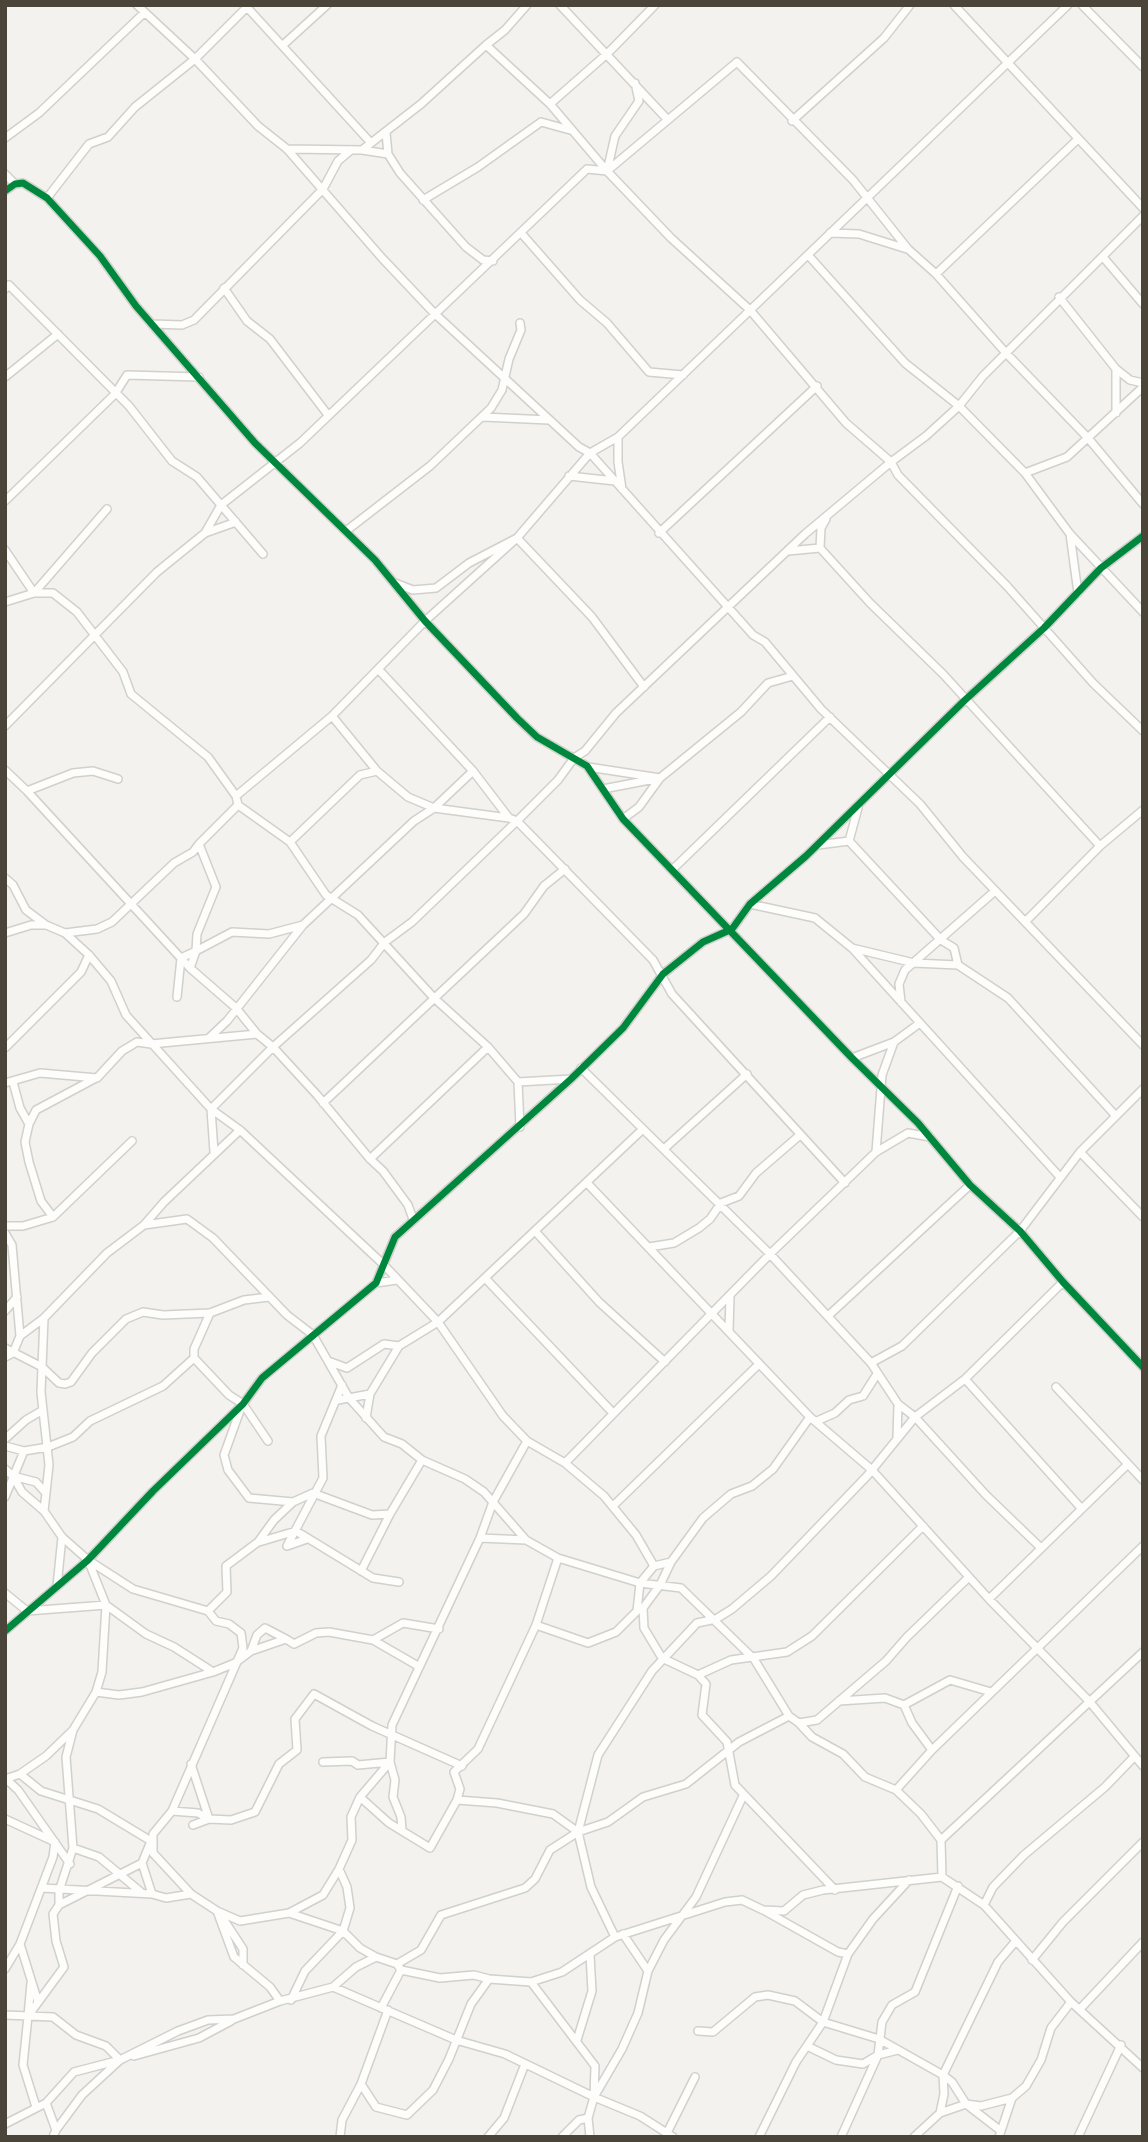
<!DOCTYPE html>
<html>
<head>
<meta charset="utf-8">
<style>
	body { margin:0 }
	#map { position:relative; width:1148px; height:2142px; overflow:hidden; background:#f4f2ee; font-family:"Work Sans",sans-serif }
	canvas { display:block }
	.frame { position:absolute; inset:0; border:7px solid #4b4439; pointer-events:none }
</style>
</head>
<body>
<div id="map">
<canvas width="1148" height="2142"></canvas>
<div class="frame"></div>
</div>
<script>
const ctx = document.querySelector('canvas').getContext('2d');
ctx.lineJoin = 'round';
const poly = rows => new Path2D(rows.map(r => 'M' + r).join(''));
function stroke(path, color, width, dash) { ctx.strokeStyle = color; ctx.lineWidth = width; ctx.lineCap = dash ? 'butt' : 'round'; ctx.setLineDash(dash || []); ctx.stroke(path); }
const street = poly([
	[137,5,195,59,258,126,287,149,382,258,434,313,579,447,590,453,753,635,765,642,821,709,920,804,963,857,1143,1045],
	[245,5,371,143],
	[527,5,505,30,486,45,550,104,607,171,671,238,750,310,846,423,891,462,898,475,1007,586,1093,683,1143,731],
	[560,5,667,119],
	[954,5,1143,208],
	[1082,5,1143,67],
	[283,45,327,5],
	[550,104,608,53,655,5],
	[792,121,884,38,910,5],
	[386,133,388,154,400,173,466,247,483,260,493,261],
	[5,138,39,113,144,13],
	[287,149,362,150,421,104,486,45],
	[362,150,388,154],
	[607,171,615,136,639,101,635,83],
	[5,174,15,184],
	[5,191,15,184,23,183,47,198,100,256,136,306,255,443,375,560,425,621,517,718,537,737,587,766,623,819,852,1058,918,1123,970,1185,1020,1231,1063,1282,1143,1367],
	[47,198,89,144,108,137,135,107,195,59,247,7],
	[423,200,478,167,541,122,570,130],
	[830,233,859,234,907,249],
	[522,234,580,300,607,323,649,372,683,375],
	[808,255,905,363,959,406,1025,473,1070,534,1078,593],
	[1103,257,1143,304],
	[936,274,1078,139],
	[224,288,247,321,270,339,328,415],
	[5,289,9,285,129,406,172,461,197,477,263,554],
	[1059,297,1116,369,1130,380,1143,383],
	[153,324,182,325,194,320,323,189,338,161,351,150],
	[5,377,58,334],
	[1116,413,1116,370],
	[483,417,549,420],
	[618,437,618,462,622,489],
	[1025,473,1067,457,1143,387],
	[569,476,615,481],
	[5,501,115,394,127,375,199,377],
	[346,531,430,466,491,408,502,390,509,359,521,330,520,323],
	[205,533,221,505,300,443,587,169,607,171,737,62,853,180,908,249,936,274,1006,353,1088,438,1143,504],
	[659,533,817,386],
	[1070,534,1143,612],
	[820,548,821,528,826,519],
	[5,550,34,593,107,509],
	[788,551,820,548,870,603,943,674,1100,846],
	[395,583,413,590,436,588,469,563,517,538,592,617,644,687],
	[5,602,34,593,53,593,77,612,123,672,131,694,208,757,236,796,238,805,290,842,326,895,358,915,434,998,488,1047,518,1082,520,1127],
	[379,670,473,771,509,818,517,821,653,960,672,994,845,1183],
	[332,716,377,771,408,797,434,808,509,818],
	[5,726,157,572,205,533,236,522],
	[588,767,660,778,639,807,623,819],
	[5,770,27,791,73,773,93,771,118,779],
	[603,789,660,778,741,712,768,683,793,676],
	[27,791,190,968,236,1008,257,1034,273,1047,317,1095,370,1159,383,1171,408,1205,413,1219],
	[236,796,332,716,425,621,517,538,590,453,618,437,1068,5],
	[849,841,941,940,954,948,958,965],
	[849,841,858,808],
	[290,842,360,775,377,771],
	[818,845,849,841],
	[673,869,830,717],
	[5,878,13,885,26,910,46,925,65,933,97,929,112,922,174,863,193,852,199,844],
	[750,904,815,918,852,948,1059,1176],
	[1025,922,1100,846,1143,810],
	[5,933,31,925,46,925],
	[65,933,89,955,111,981,126,1015,211,1109,240,1130,383,1264,438,1322,503,1416,527,1441,565,1463,604,1496,636,1535,654,1566],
	[852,948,914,963,958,965,1008,998,1115,1115],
	[190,968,196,951,232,932,269,934,303,925],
	[177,997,181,958,196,951,197,934,216,887,199,844,238,805],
	[901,1002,899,984,905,970,995,891],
	[209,1038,227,1021,303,925,414,821,434,808,473,771],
	[5,1048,81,972,89,955],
	[852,1058,894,1042,920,1023],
	[581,1068,770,1254,871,1363,898,1404,915,1417,986,1495,1041,1548],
	[13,1082,20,1108,29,1124,25,1142,29,1162,41,1201,53,1217],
	[518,1082,571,1079],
	[5,1083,40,1073,97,1078,122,1051,137,1042,151,1044,257,1034],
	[323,1103,524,914,544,886,565,869],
	[29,1124,36,1110,96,1078],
	[665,1148,747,1074],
	[214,1152,211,1109,273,1047,371,960,385,942,412,922,517,821,558,780,574,758,585,751,616,713,805,534,891,462,926,436,959,406,983,376,1143,216],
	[876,1152,882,1075,894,1042],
	[1080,1152,1143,1217],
	[370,1159,488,1047],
	[588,1184,810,1417,872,1470,989,1599,1089,1701,1143,1766],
	[144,1225,187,1219,213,1238,287,1315,313,1335,349,1398,384,1437,402,1444,422,1460,465,1479,484,1492,526,1540,558,1558],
	[5,1226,23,1226,53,1217,132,1141],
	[535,1231,599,1302,665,1362],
	[5,1233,12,1245,20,1336],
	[649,1247,674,1243,699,1228,710,1219,721,1203,739,1196,756,1173,800,1135],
	[485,1278,613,1413],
	[376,1283,397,1280],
	[5,1311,17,1297],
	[210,1313,194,1349,194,1358,229,1395,243,1404,268,1441],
	[828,1316,970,1185],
	[44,1318,41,1392,49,1465,44,1511,62,1537,88,1560,106,1605,102,1672,96,1692,73,1730,66,1757,73,1848,59,1891,59,1905],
	[729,1330,730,1296],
	[5,1348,42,1367,59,1383,65,1384,71,1382,92,1353,126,1319,143,1312,163,1315,210,1313,244,1300,269,1297],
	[5,1357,13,1353,20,1336,44,1318,107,1253,144,1225,164,1202,240,1130],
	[328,1361,347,1368,384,1344,399,1346],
	[871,1363,902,1346,1020,1231,1080,1152,1143,1089],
	[965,1379,1081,1508],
	[1056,1387,1128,1464],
	[338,1400,370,1394,399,1346,438,1322,643,1129],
	[242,1405,224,1455,228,1470,249,1498,293,1502,313,1493,372,1515,390,1514,422,1460],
	[366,1418,370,1394],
	[817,1421,835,1413,849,1400,863,1396,877,1374],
	[897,1438,898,1404],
	[5,1439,26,1420,43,1410],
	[5,1446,24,1451],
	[565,1463,770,1254,876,1152,908,1133,930,1137],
	[5,1469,13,1476,36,1482,44,1491],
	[13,1476,22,1492,44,1511],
	[5,1497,24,1451,48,1447,73,1437,90,1421,163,1386,194,1358],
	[613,1506,759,1364],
	[480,1538,526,1540],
	[307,1539,287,1546,323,1478,321,1436,342,1385],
	[259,1542,296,1531,373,1578,399,1582],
	[88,1560,133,1589,208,1611,227,1592,226,1566,258,1542,274,1520,293,1502],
	[671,1562,660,1585,643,1608,644,1628,662,1658,698,1675,731,1660,787,1652,812,1636,923,1526],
	[361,1571,390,1514],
	[57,1586,62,1537],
	[5,1593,27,1611,106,1605,146,1634,174,1647,213,1672,235,1663,251,1651,286,1639,294,1644,316,1633,329,1632,373,1640,403,1623,439,1629],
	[989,1599,1128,1464,1143,1480],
	[208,1611,216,1621,229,1624,241,1633,243,1648,172,1811,153,1834,153,1853,191,1894,217,1911,234,1957,270,1987,280,2001],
	[536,1625,588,1643,616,1632,637,1611,640,1583,681,1588,754,1659,789,1716,799,1723,817,1720,886,1661,907,1637,969,1577],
	[5,1631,88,1560,153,1491,243,1404,262,1378,376,1283,395,1237,571,1079,623,1028,663,974,703,942,732,929,750,904,806,856,965,700,1044,628,1101,568,1143,536],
	[373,1640,418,1666],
	[251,1651,257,1635,265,1628,286,1639],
	[698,1675,706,1684,702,1715,727,1742,735,1785,835,1890],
	[96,1692,119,1695,142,1692,213,1672],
	[839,1701,885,1698,904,1705,912,1723,932,1750,1143,1546],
	[904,1705,950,1680,991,1692],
	[799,1723,812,1737,843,1754,865,1777,896,1790],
	[932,1750,896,1790,921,1814,941,1840],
	[323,1762,352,1761,358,1765,390,1762,395,1780,393,1797,401,1817,402,1830],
	[191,1764,209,1819],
	[20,1774,41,1791,98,1809,151,1841,142,1863,59,1905,53,1914,56,1941,64,1967,28,2016,23,2065,36,2107],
	[5,1778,18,1790,70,1864],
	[5,1779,20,1774,46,1756,72,1731],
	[360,1797,389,1823,430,1848,457,1800,460,1789,454,1772,478,1749,536,1625,558,1558,640,1583,654,1566,671,1562,703,1518,731,1494,752,1486,773,1469,810,1417],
	[457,1800,497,1803,553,1814,578,1832],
	[172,1811,198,1813,209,1819],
	[5,1819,55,1842,53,1857,20,1944,38,2002],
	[193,1825,209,1819,231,1820,255,1812,279,1764,297,1750,295,1719,314,1694,372,1726,462,1766],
	[73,1848,99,1857,142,1893],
	[142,1863,152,1894],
	[339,1869,347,1887,350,1908,343,1931,360,1948,376,1957],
	[942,1877,941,1840,1143,1652],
	[42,1888,152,1894,166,1898,191,1894],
	[984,1905,993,1887,1024,1855,1105,1787,1134,1757],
	[217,1911,240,1921,289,1913,343,1931,305,1971,291,2000],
	[765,1911,838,1952,848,1954],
	[289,1913,323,1895,339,1869,352,1840,351,1817,360,1797,390,1762,392,1725,480,1538,493,1502,527,1441],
	[222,1917,243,1949,243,1965],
	[623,1934,648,1971],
	[615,1937,591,1887,578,1832,598,1755,652,1671,697,1623,716,1619,732,1609,771,1576,867,1476,915,1417,965,1379,1063,1282],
	[1032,1960,1063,1922,1143,1842],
	[397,1964,421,1950,441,1915,525,1888,535,1879,550,1850,578,1832,608,1822,643,1797,686,1784,739,1742,789,1716],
	[5,1969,20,1944],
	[531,1982,595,2066,594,2097,640,2116,673,2137],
	[333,1987,456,2040,505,2054,594,2097],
	[381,2008,401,1970],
	[1080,2009,1143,1942],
	[388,2010,361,2084,376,2107,407,2115,433,2090,449,2059,471,2004,489,1979],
	[5,2015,53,2017,76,2035,106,2046,120,2060,82,2095,56,2130],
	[28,2016,31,1983],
	[698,2031,713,2032,755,1997,768,1995,795,2001,823,2022,848,1954,873,1919,909,1880],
	[577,2040,592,1991,590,1955],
	[807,2046,836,2060,863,2064,878,2055,882,2022,892,2005,915,1992,958,1886],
	[134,2056,199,2038,231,2021],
	[46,2103,56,2130,53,2137],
	[940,2113,966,2104,981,2106,1012,2098],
	[5,2124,46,2103,74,2072,120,2060,178,2031,208,2020,234,2019,280,2001,333,1987,356,1967,376,1957,397,1964,401,1970,440,1978,474,1975,489,1979,531,1982,562,1972,615,1937,725,1902,742,1900,763,1910,784,1911,803,1895,823,1890,942,1877,984,1905,1071,2002,1143,2068],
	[668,2131,695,2077],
	[340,2137,342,2120,361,2084],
	[488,2137,504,2118,525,2064],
	[562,2137,579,2120,588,2118],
	[590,2137,588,2118,594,2097,622,2049,638,2013,648,1971,664,1940,696,1897,743,1796],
	[759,2137,796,2062,823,2022,879,2039,943,2075,998,1962,1015,1942],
	[841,2137,878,2055,898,2050],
	[914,2137,940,2113,944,2094,943,2075,952,2082,966,2104,1001,2131],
	[999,2137,1012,2098,1026,2086,1041,2060,1051,2028,1071,2002],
	[1078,2137,1121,2045]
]);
const cycleway = poly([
	[5,191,15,184,23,183,47,198,100,256,136,306,255,443,375,560,425,621,517,718,537,737,587,766,623,819,852,1058,918,1123,970,1185,1020,1231,1063,1282,1143,1367],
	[5,1631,88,1560,153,1491,243,1404,262,1378,376,1283,395,1237,571,1079,623,1028,663,974,703,942,732,929,750,904,806,856,965,700,1044,628,1101,568,1143,536]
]);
stroke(street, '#d2d0cb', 10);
stroke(street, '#fdfdfc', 7);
stroke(cycleway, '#00873e', 7);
</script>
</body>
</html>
